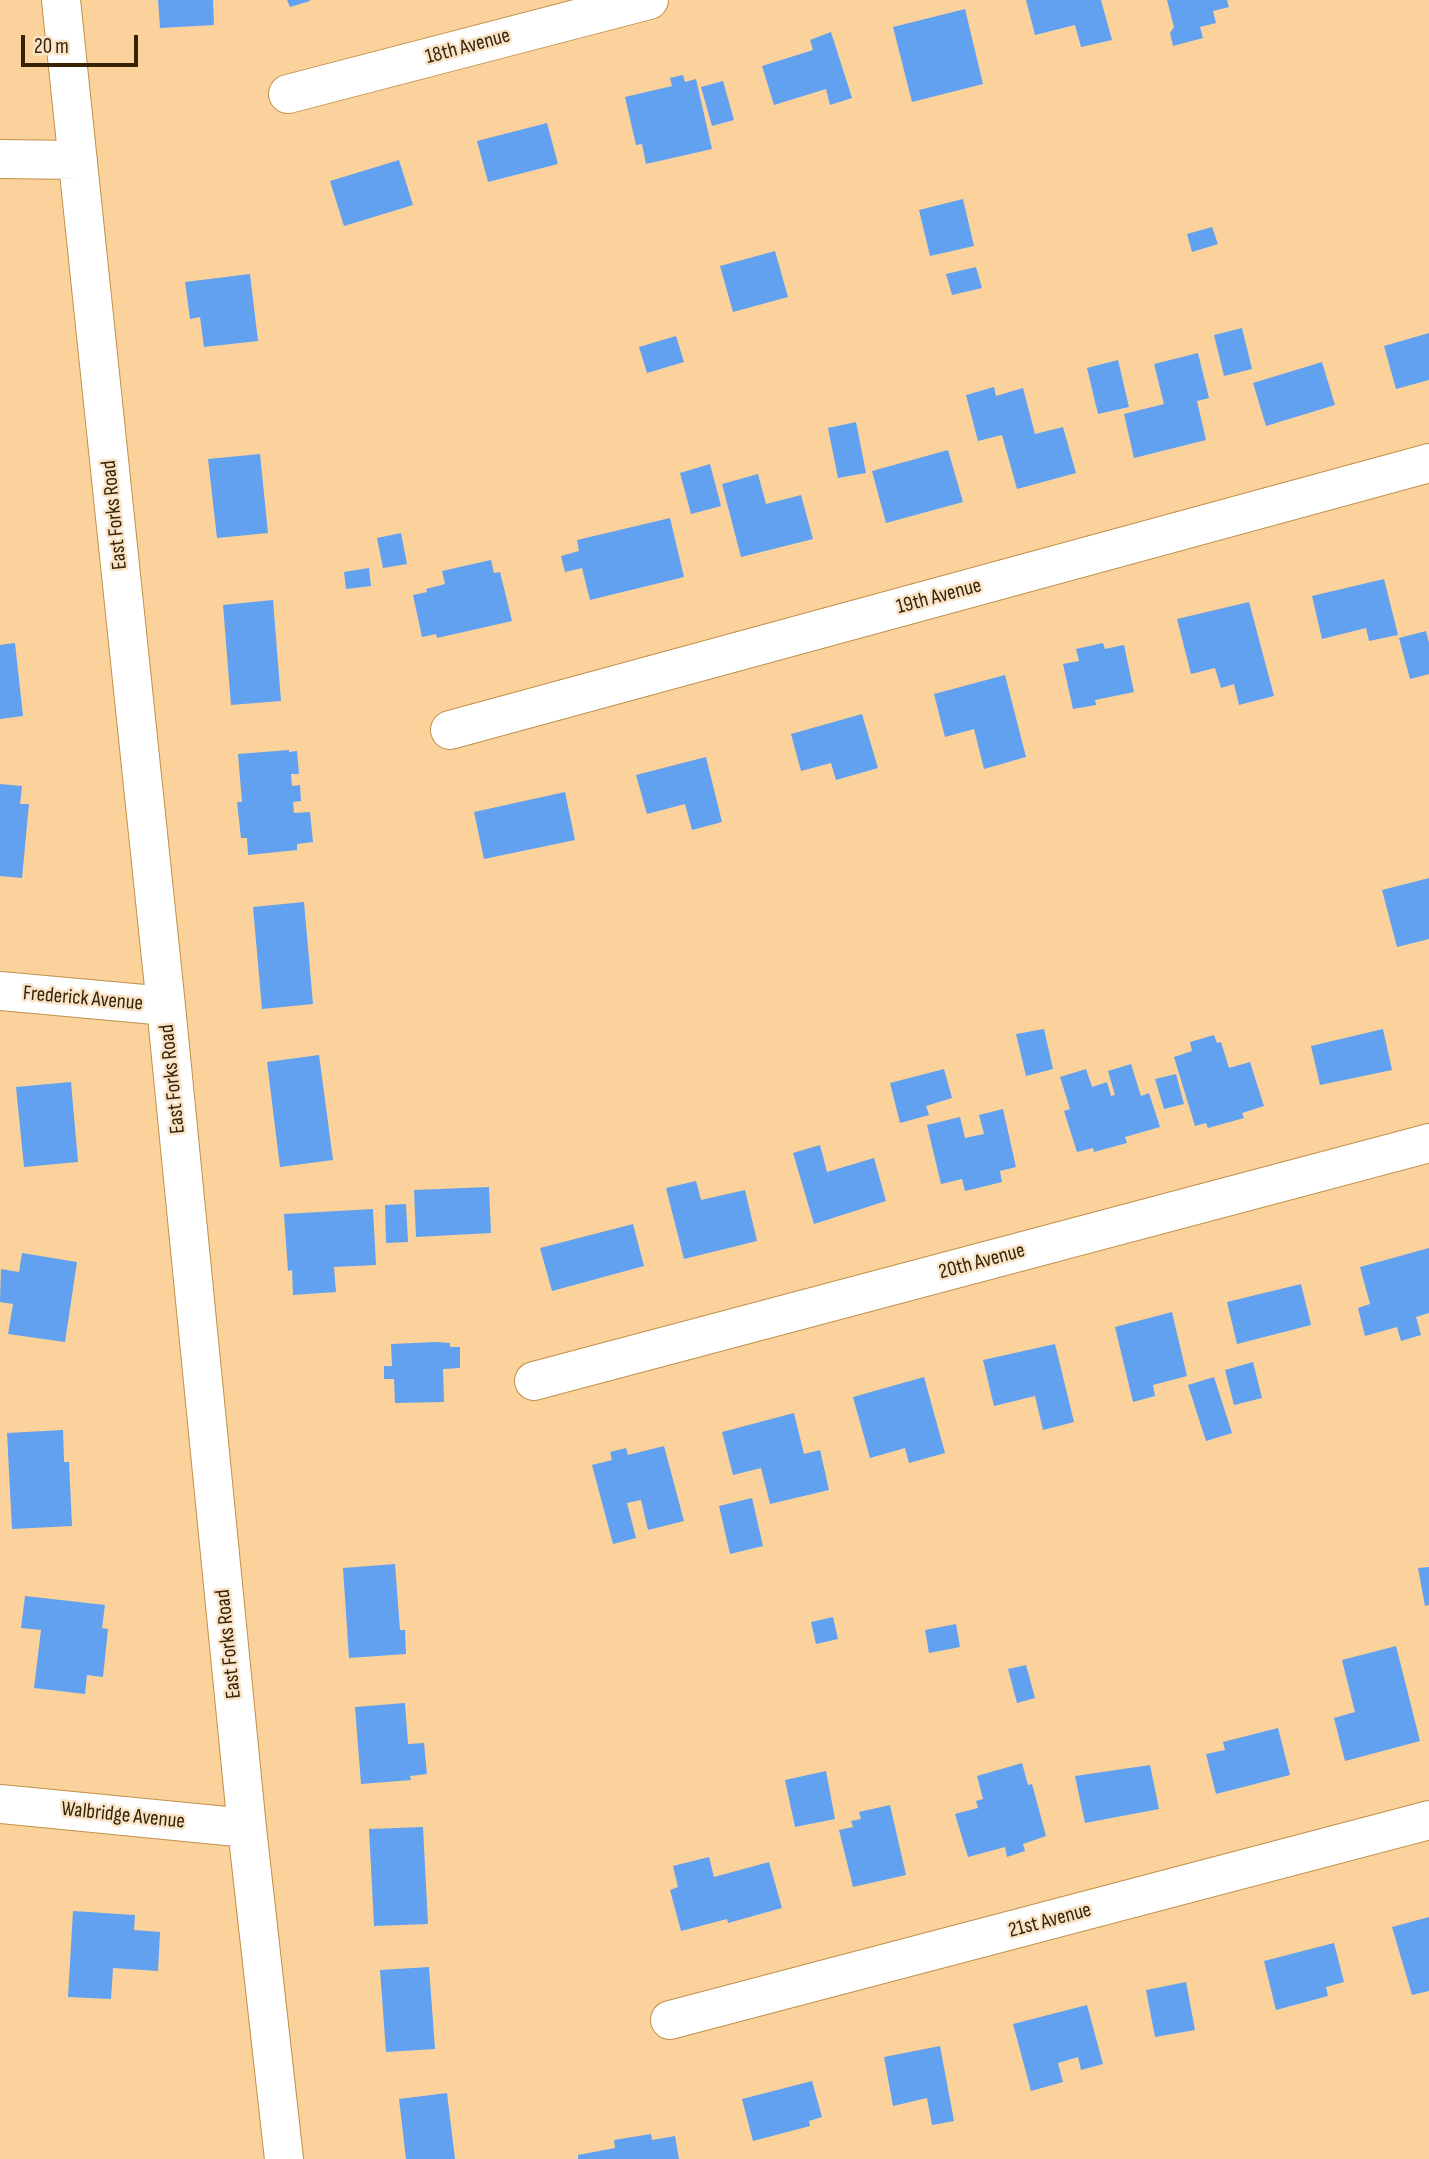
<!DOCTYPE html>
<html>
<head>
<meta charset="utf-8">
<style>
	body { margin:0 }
	#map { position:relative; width:1429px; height:2159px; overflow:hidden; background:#fbd29b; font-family:"Sofia Sans Condensed",sans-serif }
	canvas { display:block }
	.scale { position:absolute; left:21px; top:35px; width:117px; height:32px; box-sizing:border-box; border:4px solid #382405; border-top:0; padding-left:9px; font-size:21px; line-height:24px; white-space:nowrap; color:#382405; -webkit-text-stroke:5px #f8e3c8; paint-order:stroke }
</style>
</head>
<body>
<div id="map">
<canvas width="1429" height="2159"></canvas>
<div class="scale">20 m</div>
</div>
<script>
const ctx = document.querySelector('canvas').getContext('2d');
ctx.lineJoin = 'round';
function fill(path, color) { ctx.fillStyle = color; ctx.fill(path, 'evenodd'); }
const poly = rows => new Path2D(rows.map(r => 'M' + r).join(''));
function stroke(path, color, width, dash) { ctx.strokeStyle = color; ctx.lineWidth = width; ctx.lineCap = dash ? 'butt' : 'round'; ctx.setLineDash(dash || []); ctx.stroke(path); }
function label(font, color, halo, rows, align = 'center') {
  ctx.font = font + ' "Sofia Sans Condensed",sans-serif'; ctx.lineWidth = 5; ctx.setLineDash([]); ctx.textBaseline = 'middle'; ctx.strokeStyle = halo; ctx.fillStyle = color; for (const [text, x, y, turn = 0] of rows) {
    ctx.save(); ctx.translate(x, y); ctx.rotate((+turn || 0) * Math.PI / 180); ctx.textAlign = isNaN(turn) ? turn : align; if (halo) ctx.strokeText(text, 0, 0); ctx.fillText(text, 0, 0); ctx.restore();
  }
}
const building = poly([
	[158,0,213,0,214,25,160,28],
	[287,0,310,0,310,1,290,7],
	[1026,0,1101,0,1112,40,1081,47,1075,25,1035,35],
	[1167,0,1227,0,1229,7,1213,11,1216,23,1200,27,1203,38,1173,46,1170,33,1174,27],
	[965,9,983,84,912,102,893,27],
	[831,32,852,98,830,105,826,89,774,105,762,66,813,50,810,40],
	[683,75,685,82,696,79,712,149,646,164,642,144,636,145,625,97,672,86,670,78],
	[723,81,734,120,712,126,701,87],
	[547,123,558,164,488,182,477,141],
	[399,160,413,205,344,226,330,181],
	[963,199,974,246,930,256,919,210],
	[1212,227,1218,244,1192,252,1187,234],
	[775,251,788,297,733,312,720,266],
	[976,267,982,288,952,295,946,274],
	[250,274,258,341,204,347,200,317,190,319,185,282],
	[1242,328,1252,369,1224,376,1214,335],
	[1429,333,1429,380,1396,389,1384,346],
	[676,336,684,362,647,373,639,347],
	[1198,353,1209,398,1197,401,1206,440,1134,458,1124,414,1164,404,1154,364],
	[1118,360,1129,407,1098,414,1087,368],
	[1322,362,1335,405,1266,426,1253,383],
	[994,387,996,396,1023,388,1035,434,1063,427,1076,473,1017,489,1002,435,978,441,966,395],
	[856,422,866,473,838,478,828,428],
	[948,450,963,502,886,523,872,471],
	[260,454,268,533,217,538,208,459],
	[710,464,721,506,691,514,680,473],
	[758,474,766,504,801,495,813,539,741,557,722,484],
	[670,518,684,577,590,600,582,568,565,572,561,556,579,551,577,540],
	[401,533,407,564,383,568,377,538],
	[491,560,494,573,500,572,512,621,437,638,436,634,422,637,413,595,427,592,426,589,445,584,442,571],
	[369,568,371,586,346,589,344,572],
	[1384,579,1398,635,1369,641,1366,628,1322,639,1312,596],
	[273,600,281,701,231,705,223,605],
	[1249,602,1274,696,1239,705,1234,684,1221,688,1215,668,1191,674,1177,619],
	[1426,631,1429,643,1429,674,1410,679,1399,638],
	[15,643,23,716,0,719,0,645],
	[1103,643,1105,649,1124,645,1134,692,1095,700,1096,705,1073,709,1063,664,1079,661,1076,649],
	[1005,675,1026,757,984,769,974,729,945,737,934,694],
	[862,714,878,768,836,780,831,763,801,771,791,734],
	[289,750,289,752,297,751,299,774,291,774,292,786,300,785,301,801,293,802,294,813,310,812,313,842,297,844,297,850,248,855,247,838,241,838,237,802,242,802,238,754],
	[706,757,722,822,692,830,685,804,647,814,636,775],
	[0,784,22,786,20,804,29,804,22,878,0,876],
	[565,792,575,840,484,859,474,812],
	[1429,878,1429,939,1397,947,1382,890],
	[304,902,313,1004,262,1009,253,907],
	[1044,1029,1053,1069,1026,1076,1016,1034],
	[1383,1029,1392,1070,1320,1085,1311,1046],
	[1214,1035,1217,1043,1221,1042,1229,1068,1250,1062,1264,1106,1242,1113,1244,1118,1208,1128,1206,1123,1195,1126,1174,1057,1192,1051,1190,1042],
	[319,1055,333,1160,280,1167,267,1062],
	[1131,1064,1141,1096,1149,1093,1160,1127,1125,1137,1127,1143,1094,1152,1093,1148,1077,1152,1064,1111,1070,1109,1060,1077,1086,1069,1092,1087,1107,1082,1111,1096,1115,1095,1108,1071],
	[944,1069,952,1098,926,1106,929,1115,900,1123,890,1083],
	[1176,1074,1184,1104,1164,1109,1155,1079],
	[71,1082,78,1162,24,1167,16,1087],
	[1003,1109,1016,1167,1000,1171,1002,1182,965,1191,962,1179,941,1184,927,1125,960,1117,965,1138,984,1134,979,1115],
	[820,1145,827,1172,874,1158,886,1201,814,1224,793,1153],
	[696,1181,701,1200,745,1190,757,1241,684,1259,666,1188],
	[489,1187,491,1233,416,1237,414,1190],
	[406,1204,408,1242,386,1243,385,1205],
	[373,1209,376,1265,334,1267,336,1292,293,1295,292,1270,288,1271,284,1214],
	[633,1224,644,1266,552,1291,540,1248],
	[1429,1248,1429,1313,1416,1317,1421,1335,1401,1341,1397,1327,1365,1336,1358,1308,1370,1304,1360,1267],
	[22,1253,77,1262,65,1342,8,1334,13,1304,0,1302,1,1269,19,1272],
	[1301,1284,1311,1325,1237,1344,1227,1302],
	[1172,1312,1187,1376,1153,1385,1155,1396,1133,1402,1115,1327],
	[438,1342,450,1343,450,1347,460,1347,460,1368,443,1369,444,1402,395,1403,394,1379,384,1379,384,1366,392,1366,391,1344],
	[1055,1344,1074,1422,1043,1430,1035,1396,994,1406,983,1360],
	[1253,1362,1262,1398,1234,1405,1225,1370],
	[924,1377,945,1453,909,1463,905,1448,870,1458,853,1397],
	[1214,1377,1232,1433,1206,1441,1188,1385],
	[794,1413,804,1454,820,1450,829,1490,770,1504,761,1468,733,1475,722,1432],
	[63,1430,64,1462,69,1462,72,1526,12,1529,7,1433],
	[664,1446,684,1521,648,1530,641,1500,627,1503,636,1538,613,1544,592,1465,612,1460,610,1452,626,1448,628,1455],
	[752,1498,763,1546,730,1554,719,1506],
	[395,1564,400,1630,405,1630,406,1654,349,1658,343,1568],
	[1429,1567,1429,1605,1425,1606,1418,1568],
	[25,1596,105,1605,102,1628,108,1629,103,1677,87,1675,85,1694,34,1688,41,1630,21,1628],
	[833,1617,838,1639,816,1644,811,1622],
	[956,1624,960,1647,929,1653,925,1630],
	[1396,1646,1420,1741,1345,1761,1334,1718,1355,1712,1342,1660],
	[1026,1665,1035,1698,1017,1703,1008,1669],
	[405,1703,408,1744,424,1743,427,1774,410,1776,411,1780,361,1784,355,1707],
	[1278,1728,1290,1775,1216,1794,1206,1754,1225,1750,1223,1742],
	[1022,1763,1028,1785,1032,1784,1046,1836,1023,1844,1025,1851,1007,1857,1005,1847,968,1857,955,1814,978,1808,976,1801,983,1799,977,1776],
	[1150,1765,1159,1809,1085,1823,1075,1776],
	[826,1771,835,1819,795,1827,785,1780],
	[890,1805,906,1875,853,1887,839,1830,853,1827,851,1821,861,1819,859,1812],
	[423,1827,428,1924,374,1926,369,1829],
	[709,1857,714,1877,769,1862,782,1908,728,1923,727,1919,681,1931,670,1890,678,1887,673,1866],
	[73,1911,135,1915,134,1930,160,1932,158,1971,113,1968,111,1999,68,1997],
	[1429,1917,1429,1991,1412,1995,1392,1927],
	[1334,1943,1344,1982,1326,1987,1328,1996,1276,2010,1264,1961],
	[429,1967,435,2049,386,2052,380,1970],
	[1186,1982,1195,2030,1155,2037,1146,1990],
	[1087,2005,1103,2064,1081,2070,1078,2057,1058,2063,1063,2082,1031,2091,1013,2024],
	[940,2046,954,2121,932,2125,927,2098,893,2106,884,2057],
	[812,2081,822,2117,809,2121,810,2126,753,2141,742,2099],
	[447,2093,455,2159,406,2159,399,2099],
	[651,2134,652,2140,675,2136,679,2159,578,2159,578,2155,615,2148,614,2140]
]);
const minor = poly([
	[61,0,166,1006,247,1828,284,2159],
	[288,94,649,0],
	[0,159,78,160],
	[450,730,1429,463],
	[0,991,166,1006],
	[534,1381,1429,1143],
	[0,1804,247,1828],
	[670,2020,1429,1820]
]);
const streetNames = [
	["18th Avenue",468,47,-15],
	["East Forks Road",115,515,-96],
	["19th Avenue",939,597,-15],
	["Frederick Avenue",83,999,5],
	["East Forks Road",173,1079,-96],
	["20th Avenue",982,1262,-15],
	["East Forks Road",229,1644,-96],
	["Walbridge Avenue",123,1816,6],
	["21st Avenue",1050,1921,-15]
];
fill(building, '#61a1f0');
stroke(minor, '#c1904a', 40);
stroke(minor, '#fff', 38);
label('21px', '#382405', '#f8e3c8', streetNames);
</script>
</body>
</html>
